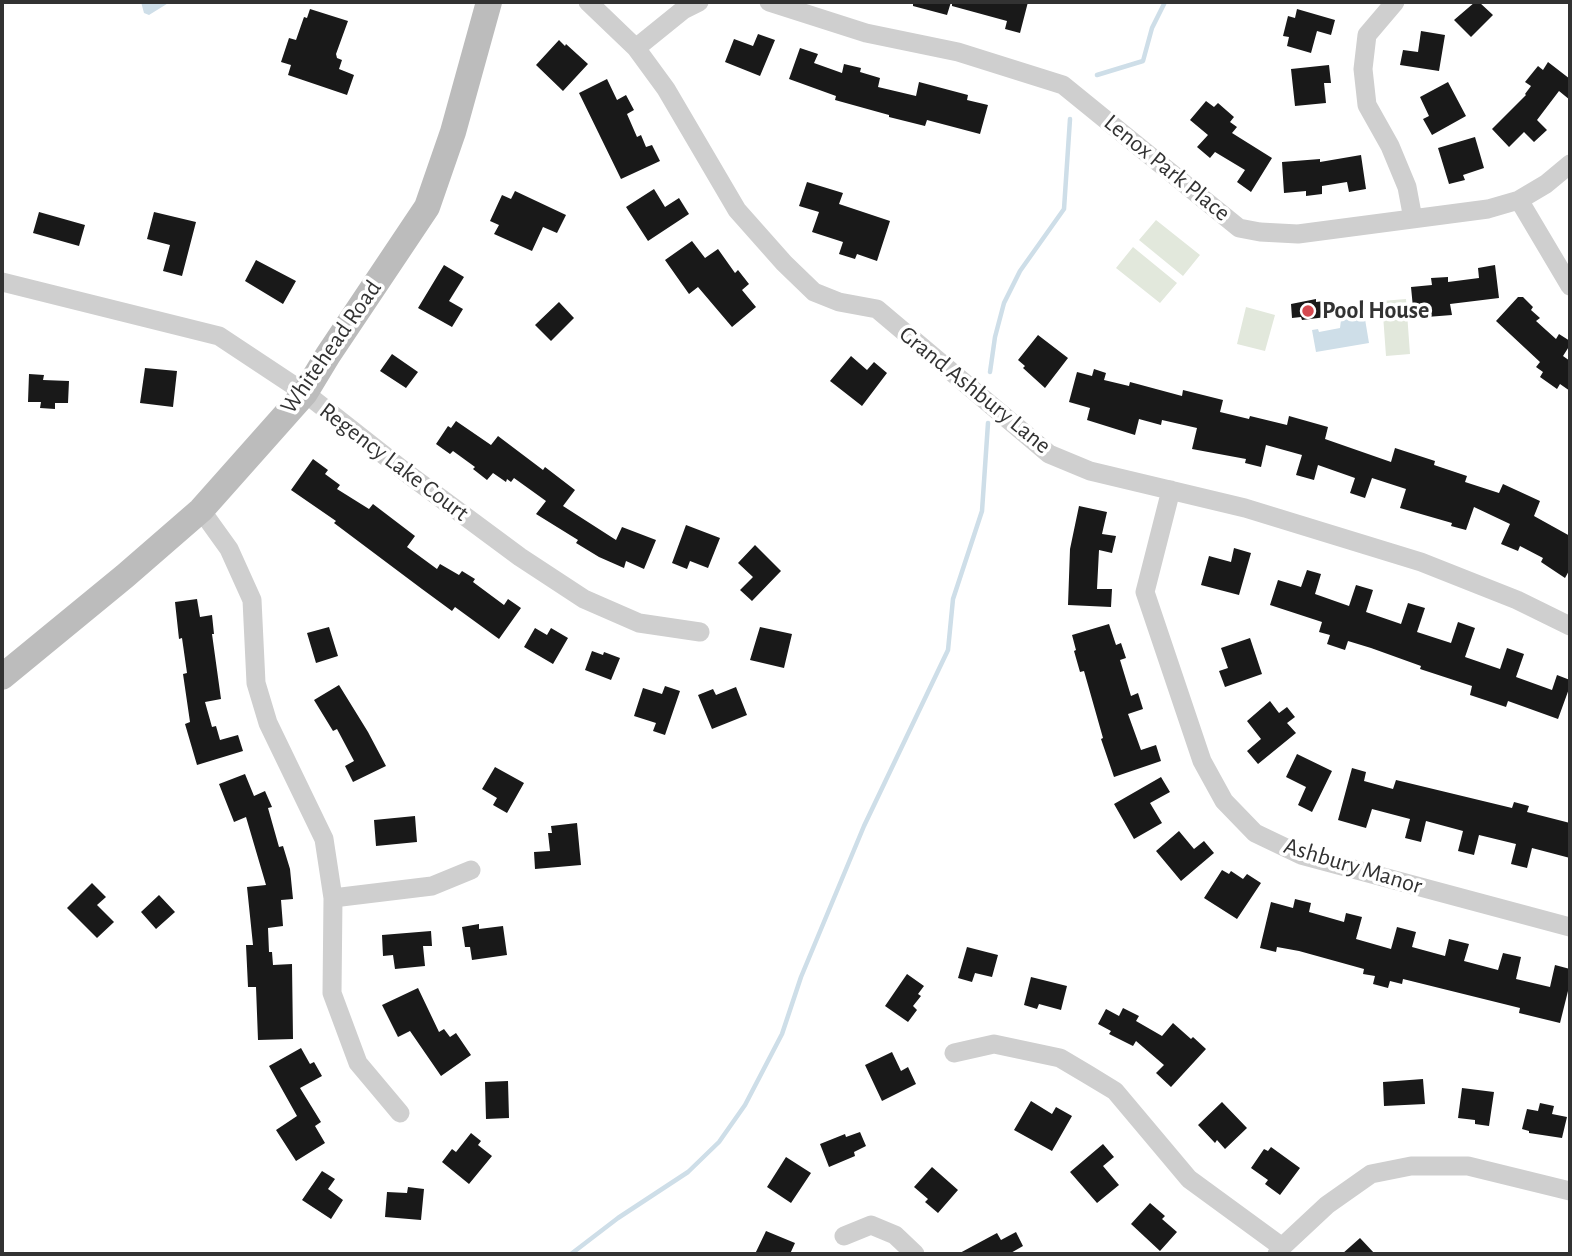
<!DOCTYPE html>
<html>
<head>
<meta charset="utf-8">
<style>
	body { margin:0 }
	#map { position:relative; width:1572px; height:1256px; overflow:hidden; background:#fff; font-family:"Alegreya Sans",sans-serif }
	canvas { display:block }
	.frame { position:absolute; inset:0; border:4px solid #323232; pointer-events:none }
</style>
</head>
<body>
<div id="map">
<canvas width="1572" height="1256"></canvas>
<div class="frame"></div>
</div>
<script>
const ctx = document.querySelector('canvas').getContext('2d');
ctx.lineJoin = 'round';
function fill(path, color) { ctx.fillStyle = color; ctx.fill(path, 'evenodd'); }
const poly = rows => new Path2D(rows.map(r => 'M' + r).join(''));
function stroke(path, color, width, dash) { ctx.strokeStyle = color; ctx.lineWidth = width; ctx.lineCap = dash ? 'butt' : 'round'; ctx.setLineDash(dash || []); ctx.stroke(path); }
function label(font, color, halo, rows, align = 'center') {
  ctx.font = font + ' "Alegreya Sans",sans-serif'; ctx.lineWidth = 7; ctx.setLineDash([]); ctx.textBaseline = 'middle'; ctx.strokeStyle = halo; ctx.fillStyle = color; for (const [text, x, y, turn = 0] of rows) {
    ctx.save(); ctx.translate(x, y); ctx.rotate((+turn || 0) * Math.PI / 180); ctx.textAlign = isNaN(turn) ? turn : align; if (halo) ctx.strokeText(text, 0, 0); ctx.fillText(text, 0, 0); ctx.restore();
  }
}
const green = poly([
	[1156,220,1200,255,1183,276,1139,240],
	[1133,247,1177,283,1160,303,1116,268],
	[1406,299,1410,354,1386,356,1382,301],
	[1246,307,1275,315,1265,351,1237,344]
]);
const water = poly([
	[141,2,170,2,149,15,144,13],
	[1350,312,1360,313,1365,319,1369,343,1316,352,1312,330,1318,329,1319,332,1340,328,1341,320]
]);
const stream = poly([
	[1097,75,1143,61,1152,28,1165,2],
	[990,372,995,337,1004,303,1020,271,1064,209,1070,119],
	[571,1254,618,1218,688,1172,719,1142,745,1105,782,1034,801,977,864,826,948,650,953,599,982,511,988,423]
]);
const building = poly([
	[913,2,951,2,947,15,913,6],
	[952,2,1028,2,1020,33,1005,29,1007,21,952,6],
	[1475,2,1479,2,1493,15,1471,37,1454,20],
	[310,9,348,21,336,54,337,58,342,60,339,69,354,75,347,95,288,75,291,65,281,62,289,38,296,40,304,17,307,18],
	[1297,9,1335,20,1331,35,1317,31,1311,53,1287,46,1289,37,1283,36,1288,16,1295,18],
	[1421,31,1445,35,1439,71,1400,65,1403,50,1418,52],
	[758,34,775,40,760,76,725,62,734,39,753,46],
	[559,40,565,46,566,44,588,64,563,91,536,65],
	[800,48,818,54,814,63,842,73,844,64,861,68,860,72,880,78,878,87,916,96,919,82,968,95,967,100,988,105,980,134,927,120,925,126,889,117,889,115,835,100,836,96,789,79],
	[1548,62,1570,79,1570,100,1559,91,1537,120,1547,130,1534,142,1524,132,1509,147,1492,129,1526,95,1525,94,1531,86,1525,82,1538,66,1543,70],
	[1329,65,1331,83,1324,83,1326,103,1295,106,1291,69],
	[607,79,617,100,626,95,634,110,627,114,637,137,641,135,646,147,652,145,660,161,621,179,579,93],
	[1448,82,1466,116,1432,135,1423,119,1429,116,1420,97],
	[1206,101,1214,107,1218,103,1234,117,1230,122,1237,127,1232,133,1272,158,1251,192,1237,182,1245,170,1215,152,1210,158,1197,147,1208,135,1190,120],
	[1475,137,1484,168,1463,175,1465,180,1449,184,1438,148],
	[1361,155,1366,189,1349,192,1347,182,1322,186,1322,194,1306,196,1306,191,1284,193,1282,162,1320,159,1320,162],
	[807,182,843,193,839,204,890,221,877,261,857,254,855,259,839,254,843,242,812,232,819,212,799,206],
	[654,189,665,207,679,198,689,214,648,241,626,207],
	[515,191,566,215,557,233,543,227,532,251,494,234,499,225,490,221,502,195,511,199],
	[39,212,85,225,79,246,33,233],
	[154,212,196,222,182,276,163,271,170,245,147,239],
	[692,241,705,258,718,249,735,273,738,270,749,284,742,290,756,307,732,327,698,287,689,294,665,260],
	[256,260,296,281,283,304,245,281],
	[444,265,464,277,449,301,463,309,452,327,418,308],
	[1495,265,1499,298,1450,304,1452,315,1414,318,1411,287,1432,285,1431,278,1448,277,1448,282,1479,278,1478,268],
	[1518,297,1523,297,1533,307,1531,310,1540,318,1536,321,1556,339,1559,334,1570,341,1570,345,1563,356,1570,361,1570,391,1560,384,1557,389,1540,377,1543,372,1536,367,1540,362,1496,321],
	[1316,299,1316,302,1324,301,1326,317,1302,320,1301,317,1292,318,1291,304],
	[559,302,574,318,551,341,535,325],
	[1038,335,1068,358,1045,388,1023,368,1025,366,1018,360],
	[392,354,418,372,406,388,380,371],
	[851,356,867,370,874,362,887,373,862,406,830,381],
	[145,368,177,371,173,407,140,403],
	[1094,369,1106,373,1104,380,1129,386,1130,382,1182,396,1183,390,1223,400,1220,412,1249,419,1250,416,1287,425,1289,416,1328,427,1325,439,1391,462,1395,448,1435,461,1434,465,1467,476,1465,482,1499,493,1503,484,1540,501,1534,516,1570,536,1570,569,1565,578,1541,562,1543,558,1520,546,1518,551,1501,544,1510,524,1474,507,1466,530,1451,526,1452,523,1400,508,1406,489,1372,478,1365,498,1350,493,1355,478,1318,465,1314,480,1296,475,1302,455,1266,445,1261,467,1245,463,1246,459,1192,449,1197,428,1162,420,1161,425,1139,419,1135,435,1087,420,1090,408,1069,402,1077,372,1092,376],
	[29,374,44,375,43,380,69,381,68,403,55,403,55,409,40,408,41,402,28,402],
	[456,421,491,445,498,436,543,470,545,467,575,490,563,506,616,540,622,527,656,540,644,569,626,561,624,568,599,557,576,543,578,540,536,514,546,501,514,478,511,482,507,479,506,482,493,473,487,480,473,469,475,467,453,451,450,454,436,444,448,426,451,428],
	[313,459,328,470,325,474,340,485,337,489,369,509,373,504,415,536,407,547,437,569,440,564,459,575,462,571,475,579,473,582,504,605,508,599,521,608,499,639,455,607,452,611,422,589,334,523,336,521,291,490],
	[1079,506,1107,512,1102,534,1116,536,1112,553,1099,550,1097,589,1112,589,1111,607,1068,605,1070,549],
	[686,525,720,538,708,568,690,561,687,569,672,563],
	[755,545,781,571,752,601,740,590,753,577,738,563],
	[1234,548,1251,553,1239,595,1201,585,1209,556,1231,562],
	[1307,570,1321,574,1315,594,1349,606,1356,585,1373,590,1366,612,1401,624,1408,603,1425,608,1417,632,1451,643,1458,622,1475,628,1465,657,1500,669,1507,648,1524,654,1516,677,1552,690,1557,675,1570,680,1570,686,1558,719,1508,701,1506,707,1470,695,1472,686,1420,669,1421,666,1371,648,1348,641,1345,650,1327,644,1330,635,1319,632,1322,622,1270,605,1278,580,1301,587],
	[197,599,200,617,212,615,214,634,212,634,221,699,205,702,212,727,216,726,220,740,238,735,243,751,197,765,185,724,190,722,183,674,187,673,182,638,179,639,175,602],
	[1109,624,1116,645,1121,643,1126,658,1120,660,1131,696,1138,693,1143,709,1128,714,1141,750,1156,745,1161,761,1114,777,1101,739,1103,738,1084,671,1080,672,1074,651,1076,650,1072,635],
	[329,627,338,656,316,663,307,633],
	[760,627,792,634,784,668,750,660],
	[535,628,547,635,551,628,568,638,553,664,524,647],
	[1250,638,1262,674,1225,687,1219,671,1228,668,1221,648],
	[592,651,603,655,604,652,620,658,611,680,585,670],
	[339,685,368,732,386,766,353,782,345,766,354,761,337,729,333,731,314,700],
	[665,686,680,691,665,735,653,731,656,723,634,716,643,688,662,694],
	[736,687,747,715,712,729,698,695,713,689,716,695],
	[1270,701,1279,713,1287,707,1295,717,1287,723,1296,733,1258,764,1247,751,1261,739,1247,721],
	[1297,754,1332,771,1312,812,1298,805,1306,787,1286,777],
	[495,767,524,783,507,813,493,805,497,798,482,789],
	[1352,768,1366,772,1364,781,1393,789,1396,780,1512,808,1514,802,1529,806,1527,812,1570,823,1570,858,1532,848,1527,868,1511,864,1516,844,1479,835,1474,855,1458,851,1463,831,1426,821,1421,842,1405,838,1410,819,1372,809,1366,828,1338,820],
	[245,774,254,796,265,791,272,807,268,808,279,847,283,846,290,869,293,899,281,900,283,926,268,928,269,952,272,952,273,965,292,964,293,1039,258,1040,256,987,248,987,246,945,253,945,247,887,266,885,246,817,234,822,219,784],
	[1161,777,1170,792,1150,803,1162,823,1134,839,1114,804],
	[415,816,417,842,376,846,374,820],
	[577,823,581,865,535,869,534,852,550,851,548,833,552,833,551,826],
	[1179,831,1194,849,1204,841,1214,853,1181,881,1156,851],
	[1222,870,1229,874,1231,871,1243,879,1247,874,1261,883,1237,919,1204,898],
	[92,883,106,897,97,905,114,922,97,938,67,908],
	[159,895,175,912,156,929,141,912],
	[1295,899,1311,903,1309,912,1344,922,1346,913,1362,917,1356,939,1391,949,1397,927,1416,932,1412,947,1445,956,1449,939,1469,944,1464,961,1498,970,1503,953,1521,957,1516,979,1550,987,1555,965,1570,969,1570,983,1560,1023,1519,1013,1520,1008,1403,979,1402,984,1390,981,1388,988,1373,984,1375,976,1363,974,1364,969,1299,951,1277,947,1276,952,1260,948,1271,902,1293,908],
	[479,924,479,929,503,926,507,955,472,960,470,947,465,947,462,927],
	[431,931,432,946,423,946,425,966,395,969,393,955,383,956,382,935],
	[967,947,998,955,992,977,975,973,972,982,958,978],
	[907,974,924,986,918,994,921,996,913,1006,917,1010,908,1022,885,1006],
	[1031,977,1067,986,1061,1010,1039,1004,1037,1009,1024,1005],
	[418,988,439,1032,444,1029,450,1037,456,1033,471,1055,441,1076,410,1031,398,1037,382,1005],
	[1123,1008,1139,1016,1136,1021,1162,1036,1173,1023,1191,1039,1193,1037,1206,1049,1171,1087,1156,1073,1164,1065,1136,1041,1133,1046,1109,1034,1111,1031,1098,1024,1106,1009,1119,1016],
	[301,1048,310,1064,314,1062,322,1076,300,1088,321,1122,315,1126,325,1143,296,1161,276,1130,297,1116,269,1066],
	[892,1052,901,1071,908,1067,916,1084,882,1101,865,1065],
	[1423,1079,1425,1104,1384,1106,1383,1082],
	[508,1081,509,1118,486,1119,485,1082],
	[1462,1088,1494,1092,1489,1126,1475,1124,1475,1120,1458,1118],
	[1031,1101,1052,1114,1056,1107,1072,1116,1052,1151,1014,1130],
	[1222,1102,1247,1128,1225,1149,1217,1140,1215,1143,1198,1125],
	[1540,1103,1554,1106,1552,1114,1567,1117,1562,1138,1529,1133,1529,1131,1522,1129,1527,1109,1538,1111],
	[860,1132,866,1146,854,1152,855,1156,829,1167,820,1144,845,1134,846,1137],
	[471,1133,481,1141,478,1145,492,1156,469,1184,442,1162,452,1149,456,1152],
	[1103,1144,1114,1157,1103,1166,1119,1185,1097,1203,1070,1172],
	[1271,1147,1300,1168,1280,1195,1265,1184,1268,1180,1251,1168,1264,1149,1268,1151],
	[786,1157,811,1173,791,1203,767,1187],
	[932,1167,958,1190,938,1213,925,1202,928,1199,914,1187],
	[322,1171,335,1179,328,1189,343,1200,331,1219,302,1200],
	[408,1187,424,1189,421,1220,385,1217,387,1192,407,1193],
	[1150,1203,1165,1216,1162,1219,1177,1232,1160,1251,1131,1224],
	[766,1231,795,1243,790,1254,755,1254],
	[1016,1232,1023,1246,1009,1254,958,1254,997,1233,1001,1240],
	[1360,1238,1375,1254,1342,1254]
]);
const street = poly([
	[588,2,636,48,666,89,737,210,784,263,814,292,839,302,877,309,1049,454,1090,471,1245,508,1421,562,1517,600,1570,626],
	[769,2,866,33,958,52,1063,85,1239,228,1260,232,1298,234,1488,209,1519,200,1546,184,1570,164],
	[1395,2,1367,35,1363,69,1367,105,1390,146,1407,187,1413,219],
	[636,48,683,10,699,2],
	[1519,200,1570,286],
	[2,282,219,336,305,393,408,474,520,557,584,599,639,623,700,632],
	[1171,490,1145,592,1202,761,1224,801,1255,833,1301,855,1570,927],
	[201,510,229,549,252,600,256,683,268,723,324,839,333,898,332,993,358,1063,400,1113],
	[333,898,432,886,471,870],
	[954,1053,994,1044,1060,1058,1087,1074,1115,1091,1189,1179,1282,1247],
	[844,1236,871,1225,895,1235,915,1254],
	[1277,1254,1282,1247,1327,1205,1371,1174,1411,1166,1468,1166,1570,1191]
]);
const secondary = poly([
	[2,677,125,576,201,510,305,393,328,355,427,207,453,132,489,2]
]);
const markers = [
	[1308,311,7,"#d44950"]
];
const streetNames = [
	["Lenox Park Place",1167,168,39],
	["Whitehead Road",331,347,-55],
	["Grand Ashbury Lane",975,390,39],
	["Regency Lake Court",394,462,37],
	["Ashbury Manor",1353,866,17]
];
const poiNames = [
	["Pool House",1322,311]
];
fill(green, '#e2e8dc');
fill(water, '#cedee8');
stroke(stream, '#cedee8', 4.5);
fill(building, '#191919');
stroke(street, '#cfcfcf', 19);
stroke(secondary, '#bcbcbc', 26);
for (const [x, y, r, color] of markers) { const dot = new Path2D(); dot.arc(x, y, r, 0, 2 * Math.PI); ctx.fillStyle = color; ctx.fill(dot); stroke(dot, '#fff', 2.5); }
label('24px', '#323232', '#fff', streetNames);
label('bold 24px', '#323232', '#fff', poiNames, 'left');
</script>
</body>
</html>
